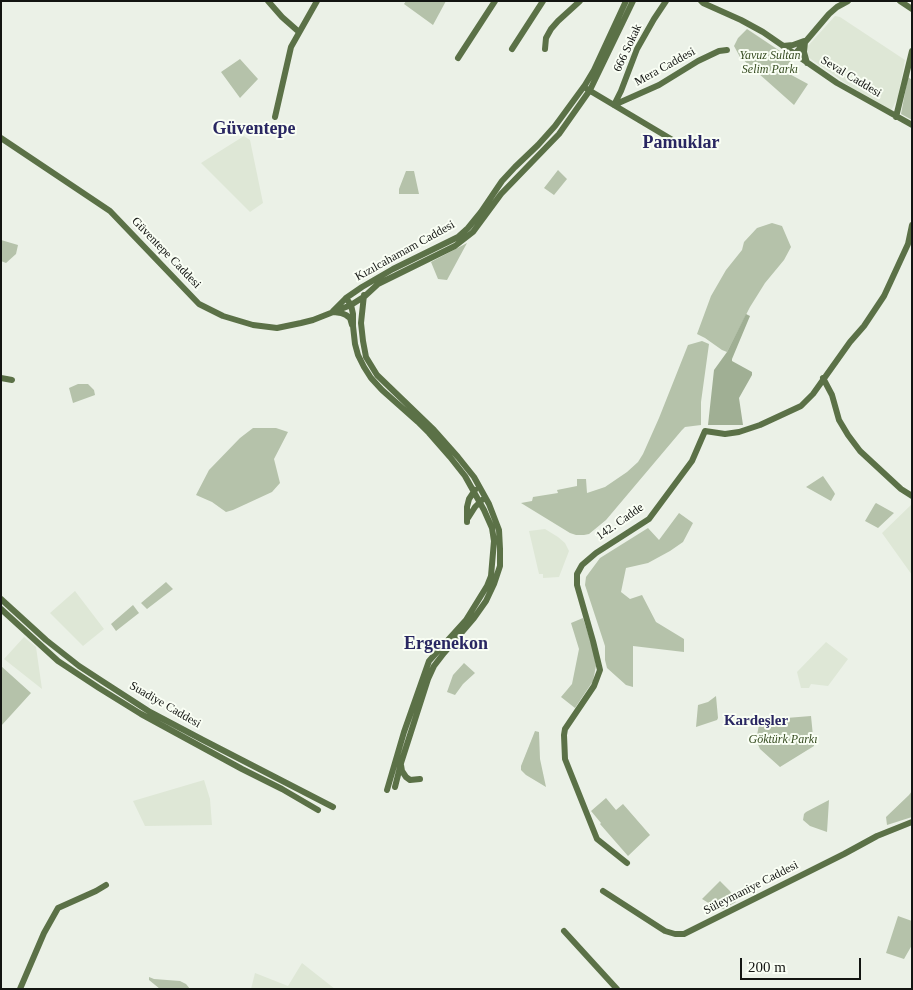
<!DOCTYPE html>
<html>
<head>
<meta charset="utf-8">
<style>
	body { margin:0 }
	#map { position:relative; width:913px; height:990px; overflow:hidden; background:#ebf1e7; font-family:"Times New Roman",serif }
	canvas { display:block }
	.frame { position:absolute; inset:0; border:2px solid #131512; pointer-events:none }
	.scale { position:absolute; left:740px; top:958px; width:121px; height:22px; box-sizing:border-box; border:2px solid #131512; border-top:0; padding-left:6px; font-size:15px; line-height:18px; white-space:nowrap; color:#131512; -webkit-text-stroke:4px #f9fef4; paint-order:stroke }
</style>
</head>
<body>
<div id="map">
<canvas width="913" height="990"></canvas>
<div class="frame"></div>
<div class="scale">200 m</div>
</div>
<script>
const ctx = document.querySelector('canvas').getContext('2d');
ctx.lineJoin = 'round';
function fill(path, color) { ctx.fillStyle = color; ctx.fill(path, 'evenodd'); }
const poly = rows => new Path2D(rows.map(r => 'M' + r).join(''));
function stroke(path, color, width, dash) { ctx.strokeStyle = color; ctx.lineWidth = width; ctx.lineCap = dash ? 'butt' : 'round'; ctx.setLineDash(dash || []); ctx.stroke(path); }
function label(font, color, halo, rows, align = 'center') {
  ctx.font = font + ' "Times New Roman",serif'; ctx.lineWidth = 4; ctx.setLineDash([]); ctx.textBaseline = 'middle'; ctx.strokeStyle = halo; ctx.fillStyle = color; for (const [text, x, y, turn = 0] of rows) {
    ctx.save(); ctx.translate(x, y); ctx.rotate((+turn || 0) * Math.PI / 180); ctx.textAlign = isNaN(turn) ? turn : align; if (halo) ctx.strokeText(text, 0, 0); ctx.fillText(text, 0, 0); ctx.restore();
  }
}
const built = poly([
	[835,16,840,17,905,60,898,97,891,111,865,97,808,57,807,47],
	[244,136,250,140,263,203,250,212,201,163],
	[912,504,912,575,882,533],
	[545,529,558,537,565,543,569,551,559,577,543,578,543,574,539,574,529,531],
	[75,591,104,629,83,646,50,613],
	[24,637,36,647,42,689,4,659],
	[826,642,848,659,828,686,811,684,809,688,801,688,797,672],
	[204,780,210,799,212,825,145,826,133,801],
	[302,963,335,989,251,989,255,973,288,986]
]);
const green = poly([
	[406,1,446,1,433,25,404,4],
	[747,29,792,59,784,71,808,84,794,105,740,57,734,46,738,38],
	[240,59,258,79,240,98,221,72],
	[908,77,912,80,912,120,901,114],
	[558,170,567,179,554,195,544,188],
	[406,171,414,171,419,194,399,194,399,189],
	[772,223,782,226,791,247,784,260,765,283,750,307,727,352,722,350,705,338,697,334,711,296,726,270,742,250,744,242,757,228],
	[1,240,18,245,16,254,6,263,1,261],
	[467,243,447,280,438,279,431,262],
	[702,341,709,344,701,402,701,425,685,427,682,430,606,520,589,534,584,535,576,535,570,533,521,503,532,501,533,497,558,493,557,490,577,486,577,479,586,479,587,493,605,487,627,472,638,462,643,454,659,418,688,345],
	[78,384,88,384,94,390,95,395,73,403,69,388],
	[253,428,276,428,288,432,274,459,280,483,272,492,233,510,226,512,212,502,196,495,209,470,240,438],
	[823,476,834,492,835,494,831,501,806,487],
	[876,503,894,513,878,528,865,521,875,504],
	[679,513,693,523,683,542,670,551,648,563,626,568,621,592,630,599,642,595,656,622,684,639,684,652,633,646,633,687,626,685,607,668,605,660,605,646,585,585,586,577,600,558,648,528,659,540],
	[166,582,173,589,147,609,141,603],
	[133,605,139,613,116,631,111,624],
	[583,618,593,649,596,666,593,681,575,708,561,697,572,684,579,649,571,623],
	[464,663,475,673,463,684,455,695,447,692,453,675],
	[1,666,31,693,1,726],
	[716,696,718,718,717,720,696,727,698,705,708,702],
	[811,716,814,746,780,767,760,749,756,740,759,725,764,721,774,719],
	[535,731,539,732,540,759,546,787,526,775,521,770,521,766],
	[912,791,912,817,887,825,886,817,909,795],
	[606,798,616,810,623,804,650,835,628,856,600,824,601,823,591,811],
	[829,800,827,832,810,826,803,820,804,814,806,812],
	[720,881,730,891,736,902,723,909,717,908,702,899],
	[898,916,912,921,912,945,904,959,886,953],
	[149,977,154,979,180,981,186,984,190,989,160,989,149,980]
]);
const forest = poly([
	[746,314,750,316,732,359,732,361,752,372,752,375,739,398,743,425,708,425,714,370,727,352]
]);
const secondary = poly([
	[268,1,282,17,299,32],
	[701,1,703,3,741,20,763,32,837,83,912,125],
	[900,1,912,9],
	[805,42,804,52,807,63],
	[783,46,793,45,804,41],
	[512,49,543,1],
	[545,49,546,38,551,29,558,21,580,1],
	[795,54,829,14,837,7,848,1],
	[458,58,495,1],
	[587,89,681,145],
	[614,105,659,85,698,61,719,51,727,50],
	[614,105,621,91,637,49,654,19,666,1],
	[275,117,291,47,317,1],
	[896,117,912,51],
	[1,138,110,211,199,304,223,316,253,325,277,328,301,323,313,320,351,305,365,296,378,284,455,246,473,232,501,194,559,134,590,90,633,1],
	[364,295,361,323,363,341,366,357,377,375,434,430,458,457,474,477,489,504,499,530,500,549,500,566,494,584,486,601,474,618,444,653,434,666,428,679,401,763,395,787],
	[333,311,346,298],
	[334,312,341,313,346,315,350,318,352,325],
	[1,378,12,380],
	[823,378,832,395,839,420,848,435,860,451,901,489,912,496],
	[468,518,475,507,482,500],
	[467,522,467,507,469,499,475,490],
	[1,599,46,640,79,666,102,681,150,712,203,740,333,807],
	[1,609,58,661,99,688,141,714,242,769,282,789,318,810],
	[401,765,402,771,406,777,410,780,420,779],
	[387,790,404,732,429,661,466,620,487,586,491,576,494,541,492,528,484,510,465,476,450,457,429,433,418,422,382,390,371,378,364,367,358,355,355,344,353,326,353,314,351,305,346,298,362,287,393,269,458,237,468,228,481,212,502,181,515,167,538,145,555,126,585,85,594,70,626,1],
	[627,863,597,839,565,759,564,735,565,729,594,686,600,670,593,641,577,585,577,574,582,565,596,553,649,519,692,461,705,431,725,434,739,432,760,425,801,406,813,394,850,342,864,326,884,296,908,244,912,225],
	[603,891,665,931,675,934,684,934,844,854,877,836,912,822],
	[564,931,617,989],
	[20,989,44,933,58,908,96,891,106,885]
]);
const streetNames = [
	["666 Sokak",628,48,-65],
	["Mera Caddesi",665,67,-29],
	["Seval Caddesi",851,77,31],
	["Kızılcahamam Caddesi",405,251,-29],
	["Güventepe Caddesi",166,253,46],
	["142. Cadde",620,522,-35],
	["Suadiye Caddesi",165,705,30],
	["Süleymaniye Caddesi",751,888,-27]
];
const parkNames = [
	["Yavuz Sultan",770,56],
	["Selim Parkı",770,70],
	["Göktürk Parkı",783,740]
];
const quarterNames = [
	["Kardeşler",756,721]
];
const districtNames = [
	["Güventepe",254,129],
	["Pamuklar",681,143],
	["Ergenekon",446,644]
];
fill(built, '#dee7d6');
fill(green, '#b5c2aa');
fill(forest, '#a0af94');
stroke(secondary, '#5b7147', 6);
label('12px', '#131512', '#f9fef4', streetNames);
label('italic 12px', '#364c21', '#f9fef4', parkNames);
label('bold 15px', '#292762', '#f9fef4', quarterNames);
label('bold 18px', '#292762', '#f9fef4', districtNames);
</script>
</body>
</html>
